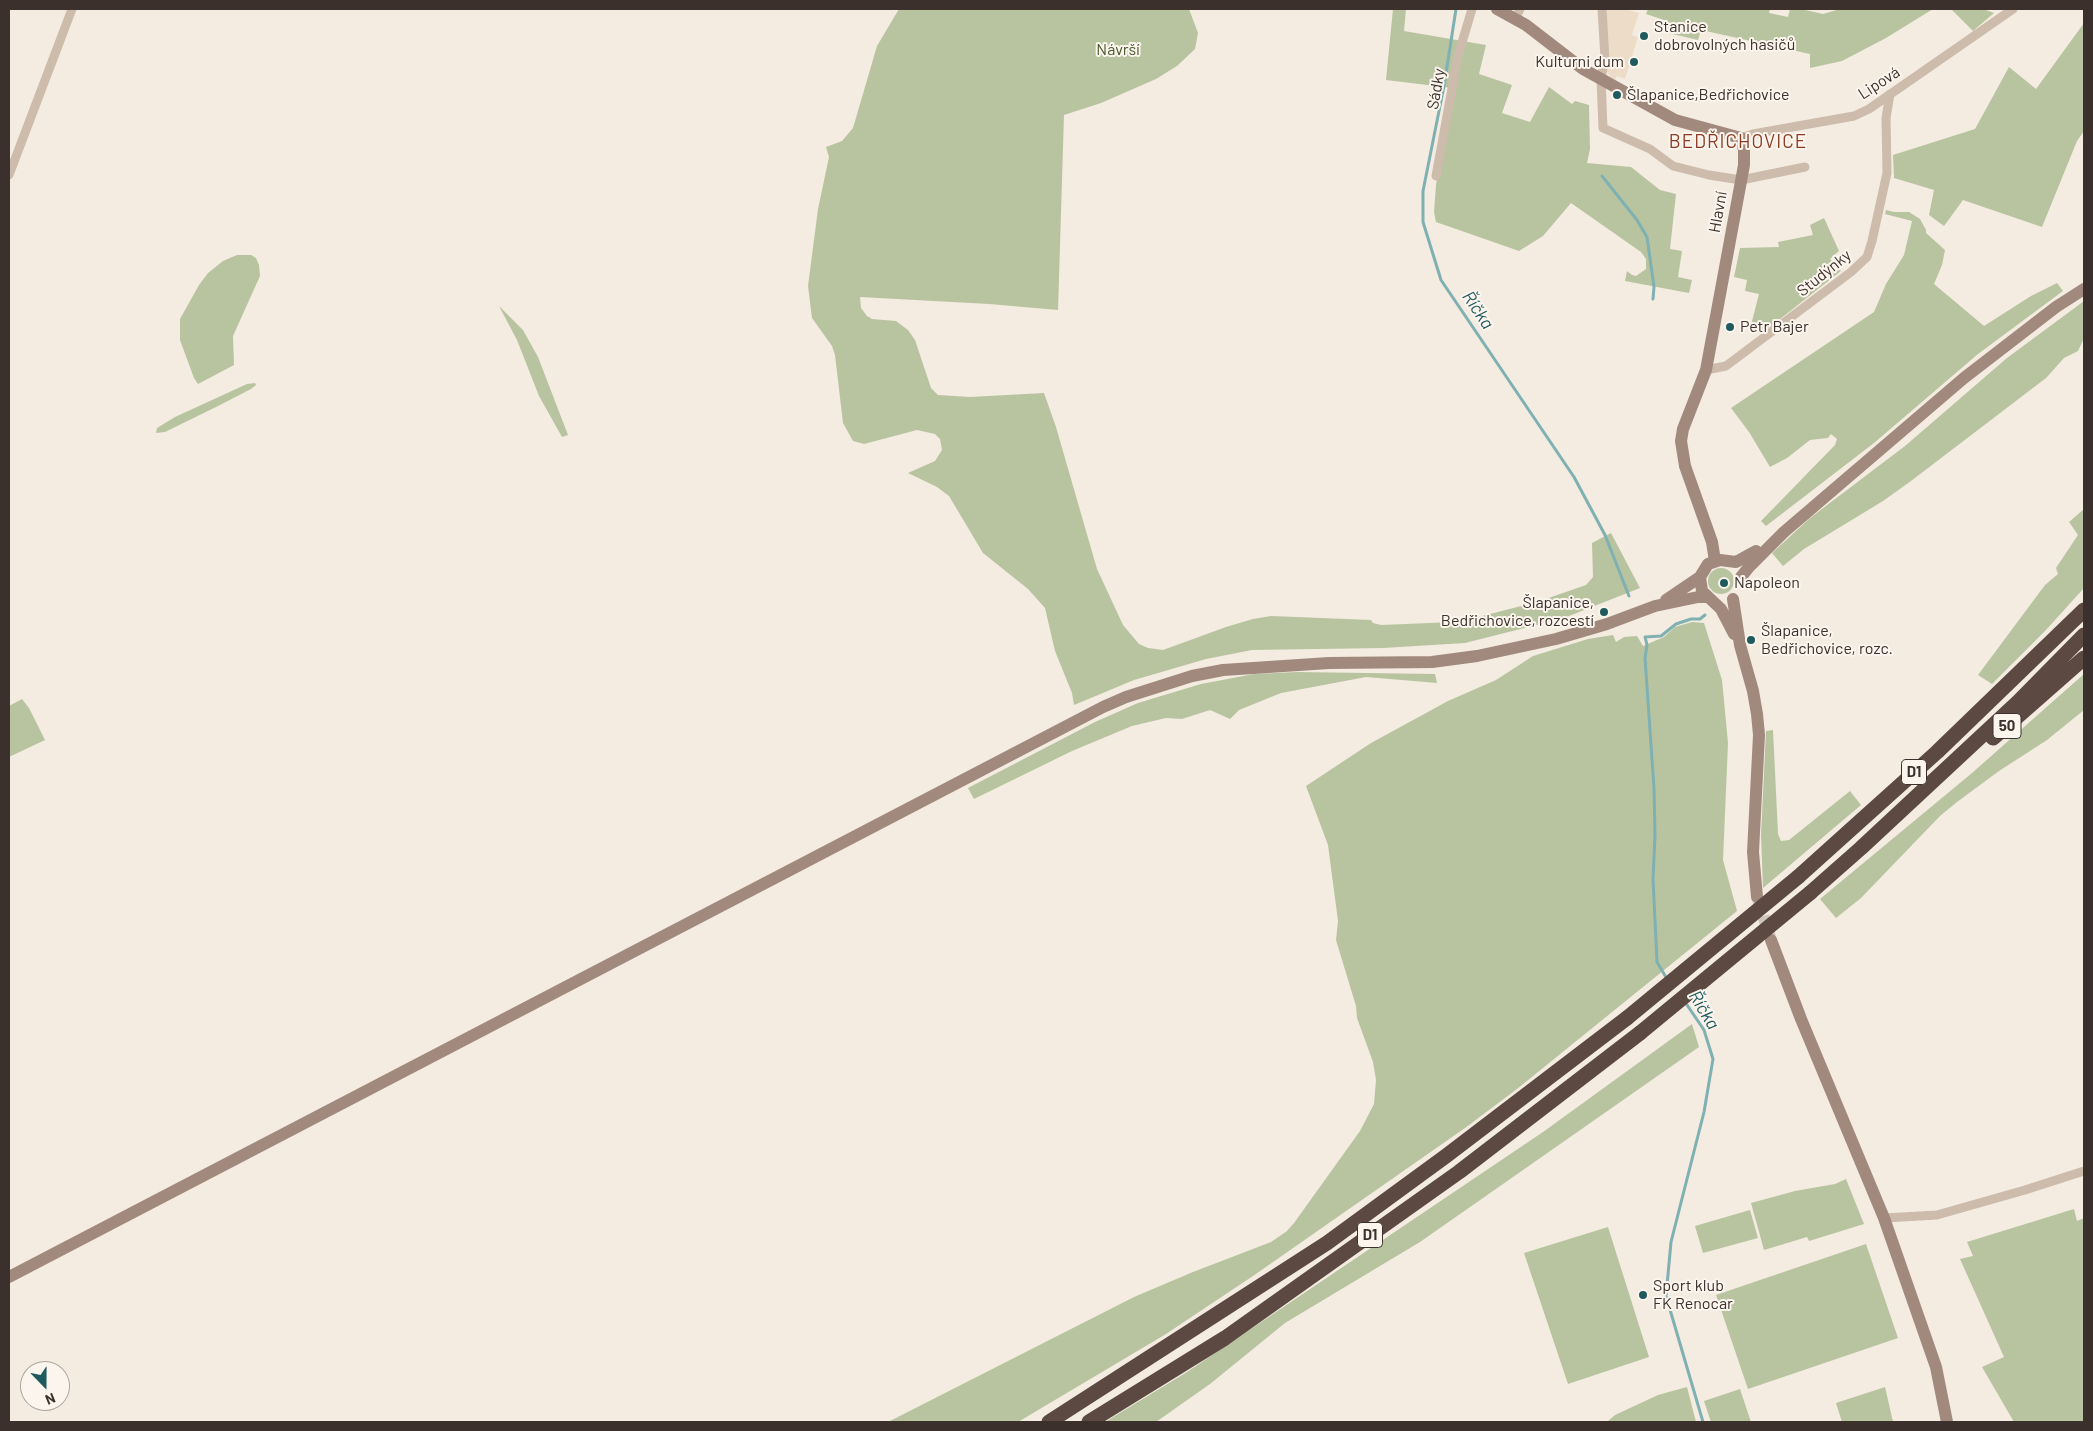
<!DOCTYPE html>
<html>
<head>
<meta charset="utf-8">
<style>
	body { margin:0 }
	#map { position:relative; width:2093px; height:1431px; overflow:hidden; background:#f4ebe1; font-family:Barlow,sans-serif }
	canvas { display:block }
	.frame { position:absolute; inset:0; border:10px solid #3b302b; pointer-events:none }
	.north { position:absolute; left:20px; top:1361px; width:50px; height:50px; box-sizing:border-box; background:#fbf5ee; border:1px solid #aea6a0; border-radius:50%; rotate:158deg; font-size:14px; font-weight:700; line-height:20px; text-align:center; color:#3b302b }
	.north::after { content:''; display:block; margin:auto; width:18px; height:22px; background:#1f5a5e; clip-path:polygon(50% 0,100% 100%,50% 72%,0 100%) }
</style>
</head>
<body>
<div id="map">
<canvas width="2093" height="1431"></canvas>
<div class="frame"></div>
<div class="north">N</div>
</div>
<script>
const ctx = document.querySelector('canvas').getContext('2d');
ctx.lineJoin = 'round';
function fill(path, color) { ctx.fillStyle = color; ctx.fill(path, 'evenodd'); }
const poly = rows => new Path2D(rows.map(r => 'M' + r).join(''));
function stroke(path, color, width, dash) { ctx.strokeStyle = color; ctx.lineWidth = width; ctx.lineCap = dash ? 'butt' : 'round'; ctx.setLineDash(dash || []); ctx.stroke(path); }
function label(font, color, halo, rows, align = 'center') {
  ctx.font = font + ' Barlow,sans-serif'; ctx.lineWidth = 4; ctx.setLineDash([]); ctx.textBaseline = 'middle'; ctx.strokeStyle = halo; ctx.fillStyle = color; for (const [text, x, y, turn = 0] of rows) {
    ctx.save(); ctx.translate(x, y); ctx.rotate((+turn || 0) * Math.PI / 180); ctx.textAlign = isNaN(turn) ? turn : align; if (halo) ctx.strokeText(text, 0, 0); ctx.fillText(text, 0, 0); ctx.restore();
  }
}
const green = poly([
	[899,9,1189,9,1198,33,1195,49,1177,66,1156,79,1101,103,1064,115,1058,310,989,304,860,297,861,308,867,316,872,319,896,321,908,330,915,340,931,388,938,395,970,397,1044,393,1056,427,1097,569,1123,625,1139,644,1148,648,1163,650,1226,627,1253,619,1271,616,1371,620,1373,623,1381,625,1454,622,1482,616,1537,602,1586,585,1593,577,1592,543,1611,533,1640,588,1564,618,1465,643,1383,648,1252,650,1206,659,1134,680,1074,705,1072,693,1055,651,1045,608,1028,589,983,553,949,496,937,487,908,473,935,461,942,450,940,439,935,434,917,430,864,444,853,441,843,423,835,355,832,346,812,318,808,286,818,209,829,157,826,147,842,141,853,128,877,46],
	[1393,9,1406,9,1404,31,1486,45,1479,74,1512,85,1502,113,1530,122,1549,87,1572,104,1575,101,1589,105,1590,149,1587,163,1631,167,1660,190,1676,194,1670,249,1682,251,1678,277,1692,280,1689,293,1625,281,1627,271,1632,275,1636,276,1646,269,1646,259,1641,252,1571,203,1543,236,1519,251,1436,222,1434,212,1436,185,1452,88,1386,80],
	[1648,9,1770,9,1769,13,1788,17,1790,9,1801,9,1823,14,1840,9,1933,9,1886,38,1842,61,1810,68,1810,54,1701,30,1698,40,1664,32,1667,21,1646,14],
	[1951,9,1983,9,1994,13,1973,31],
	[2084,23,2084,131,2077,141,2042,227,1963,200,1944,226,1929,215,1934,190,1894,178,1893,155,1975,129,2009,67,2036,89],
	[1886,210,1894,212,1909,212,1920,219,1926,230,1926,233,1945,250,1942,265,1934,284,1984,326,2031,296,2057,283,2063,291,1978,354,1874,443,1766,526,1761,521,1835,445,1837,439,1831,434,1828,438,1810,440,1787,458,1770,467,1749,432,1731,408,1874,312,1886,284,1904,255,1912,221,1885,214],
	[1824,218,1839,251,1830,259,1841,271,1761,334,1750,329,1759,294,1745,291,1747,280,1734,277,1740,248,1779,247,1778,242,1813,235,1810,225],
	[237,255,251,255,256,258,259,265,260,276,233,336,234,365,198,384,194,378,180,340,180,319,199,285,208,273,223,261],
	[2084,301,2084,338,2078,351,2064,358,2046,378,1911,481,1883,501,1804,549,1783,566,1772,553,1810,518,1905,446,2007,358],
	[499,306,523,330,538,357,568,435,562,437,539,396,517,340],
	[255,383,256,385,251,389,216,407,165,432,156,433,157,428,175,417,247,384],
	[2084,509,2084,588,2045,631,1992,684,1978,675,2045,585,2058,574,2056,568,2078,535,2069,522],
	'1708 581a13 13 0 1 1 26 0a13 13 0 1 1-26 0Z',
	[1692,622,1704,623,1722,680,1728,743,1723,860,1737,911,1517,1089,1465,1128,1253,1276,1166,1334,1018,1422,888,1422,1134,1297,1193,1272,1271,1242,1287,1231,1294,1223,1360,1131,1374,1104,1376,1080,1373,1062,1357,1018,1356,1006,1336,940,1338,921,1328,845,1306,786,1371,743,1448,701,1496,680,1533,656,1588,639,1613,635,1616,642,1624,637,1637,636,1643,646,1664,637,1675,627],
	[1297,672,1435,674,1437,683,1366,677,1281,693,1239,710,1230,719,1210,710,1182,719,1166,718,1132,726,1072,751,974,799,968,788,1095,722,1138,703,1201,684,1254,674],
	[2084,674,2084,710,2047,740,1999,771,1957,802,1940,816,1861,898,1836,918,1820,899,1972,773],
	[22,699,29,708,45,740,9,757,9,706],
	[1773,730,1778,834,1781,841,1789,840,1850,791,1861,805,1763,888,1761,835,1766,731],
	[1692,1024,1699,1047,1420,1242,1285,1323,1210,1384,1156,1422,1105,1422,1187,1372,1543,1132],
	[1846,1179,1864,1224,1809,1241,1807,1237,1764,1250,1751,1203,1795,1191,1835,1184],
	[2074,1209,2077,1221,2084,1218,2084,1422,2014,1422,1982,1367,2004,1357,1960,1259,1973,1256,1967,1242],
	[1750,1210,1758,1238,1703,1253,1695,1226],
	[1608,1227,1649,1357,1568,1384,1524,1253],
	[1866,1244,1898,1338,1748,1389,1716,1295],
	[1687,1387,1696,1422,1607,1422,1615,1415,1658,1395],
	[1885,1387,1893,1422,1842,1422,1836,1403],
	[1740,1389,1751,1422,1711,1422,1704,1401]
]);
const plaza = poly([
	[1606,9,1624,9,1639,13,1632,35,1638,37,1625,79,1617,76,1615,80,1610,77,1607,71,1610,60]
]);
const stream = poly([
	[1456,9,1444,86,1423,191,1423,222,1441,280,1574,477,1605,535,1629,596],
	[1602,176,1637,220,1647,237,1654,287,1653,299],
	[1667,979,1657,962,1653,879,1655,835,1654,788,1645,658,1647,645,1645,637,1661,636,1676,624,1691,619,1700,619,1705,615],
	[1685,1002,1704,1030,1713,1059,1704,1112,1671,1242,1666,1296,1703,1422]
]);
const secondaryTunnel = poly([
	[1758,899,1770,937]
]);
const street = poly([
	[1602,9,1605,58,1601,79,1603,128,1650,149,1673,166,1709,175,1741,180,1805,167],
	[1516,18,1520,9],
	[1741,138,1753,134,1854,116,1869,109,2013,9],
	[9,175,72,9],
	[1436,176,1458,56,1472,9],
	[1706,370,1726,366,1851,272,1867,257,1872,241,1887,173,1886,118,1890,94],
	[1884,1218,1937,1215,2025,1190,2084,1171]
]);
const secondary = poly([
	[1497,9,1526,25,1583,69,1675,120,1741,138,1744,150,1744,165,1706,370,1683,429,1681,441,1685,466,1712,542,1715,561],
	[1741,577,1749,567,1784,532,1964,378,2056,307,2084,289],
	[1733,599,1740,645,1753,691,1757,714,1759,735,1753,852,1757,897],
	[1666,600,1700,577],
	[1734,634,1721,609,1702,591,1700,577,1708,564,1720,560,1736,562,1756,551],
	[1771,940,1801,1019,1884,1218,1936,1367,1947,1422],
	[9,1277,1103,707,1126,697,1192,676,1223,670,1329,663,1432,662,1477,656,1556,639,1607,624,1655,606,1698,597,1706,597]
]);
const highway = poly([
	[1993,738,2084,658],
	[1798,877,1937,752,2084,610],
	[1810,893,1861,848,2018,702,2084,635],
	[1049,1422,1327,1243,1446,1156,1627,1018],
	[1089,1422,1225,1338,1459,1172,1640,1033]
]);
const highwayBridge = poly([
	[1627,1018,1798,877],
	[1640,1033,1810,893]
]);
const markers = [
	[1644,36,5,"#1f5a5e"],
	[1634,62,5,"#1f5a5e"],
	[1617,95,5,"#1f5a5e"],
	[1730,327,5,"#1f5a5e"],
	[1724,583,5,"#1f5a5e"],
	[1604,612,5,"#1f5a5e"],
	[1751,640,5,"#1f5a5e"],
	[1643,1295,5,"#1f5a5e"]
];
const shields = [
	[2007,726,28],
	[1914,772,25],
	[1370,1235,25]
];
const shieldNames = [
	["50",2007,726],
	["D1",1914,772],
	["D1",1370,1235]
];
const poiNames = [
	["Stanice",1654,27],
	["dobrovolných hasičů",1654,45],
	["Kulturni dum",1624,62,"right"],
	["Šlapanice,Bedřichovice",1627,95],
	["Petr Bajer",1740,327],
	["Napoleon",1734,583],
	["Šlapanice,",1594,603,"right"],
	["Bedřichovice, rozcestí",1594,621,"right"],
	["Šlapanice,",1761,631],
	["Bedřichovice, rozc.",1761,649],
	["Sport klub",1653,1286],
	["FK Renocar",1653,1304]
];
const parkNames = [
	["Návrší",1118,50]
];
const streetNames = [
	["Lipová",1879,83,-33],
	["Sádky",1436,89,-80],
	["Hlavní",1718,212,-80],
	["Studýnky",1824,273,-39]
];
const waterNames = [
	["Říčka",1478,310,56],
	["Říčka",1704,1010,59]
];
const quarterNames = [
	["BEDŘICHOVICE",1738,142]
];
fill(green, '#b8c4a0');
fill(plaza, '#ecdcc8');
stroke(stream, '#7fb0b2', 3);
stroke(secondaryTunnel, '#cfc6bd', 12, [12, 6]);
stroke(street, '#cdbbac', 9);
stroke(secondary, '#a18a7d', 12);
stroke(highway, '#5c4a42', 15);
stroke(highwayBridge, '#5c4a42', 15);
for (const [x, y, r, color] of markers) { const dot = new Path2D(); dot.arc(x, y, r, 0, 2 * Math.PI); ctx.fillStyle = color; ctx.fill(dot); stroke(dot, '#fbf5ee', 2); }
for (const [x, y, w] of shields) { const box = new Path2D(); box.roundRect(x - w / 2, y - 12.5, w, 25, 4); ctx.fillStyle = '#fbf5ee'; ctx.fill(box); stroke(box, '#3b302b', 1); }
label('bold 15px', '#3b302b', null, shieldNames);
label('16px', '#3b302b', '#fbf5ee', poiNames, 'left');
label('16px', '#4a5a2e', '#fbf5ee', parkNames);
label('16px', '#3b302b', '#fbf5ee', streetNames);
label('italic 18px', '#1f5a5e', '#fbf5ee', waterNames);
ctx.letterSpacing = '1px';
label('19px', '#8c3b22', '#fbf5ee', quarterNames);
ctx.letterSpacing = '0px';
</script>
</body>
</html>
